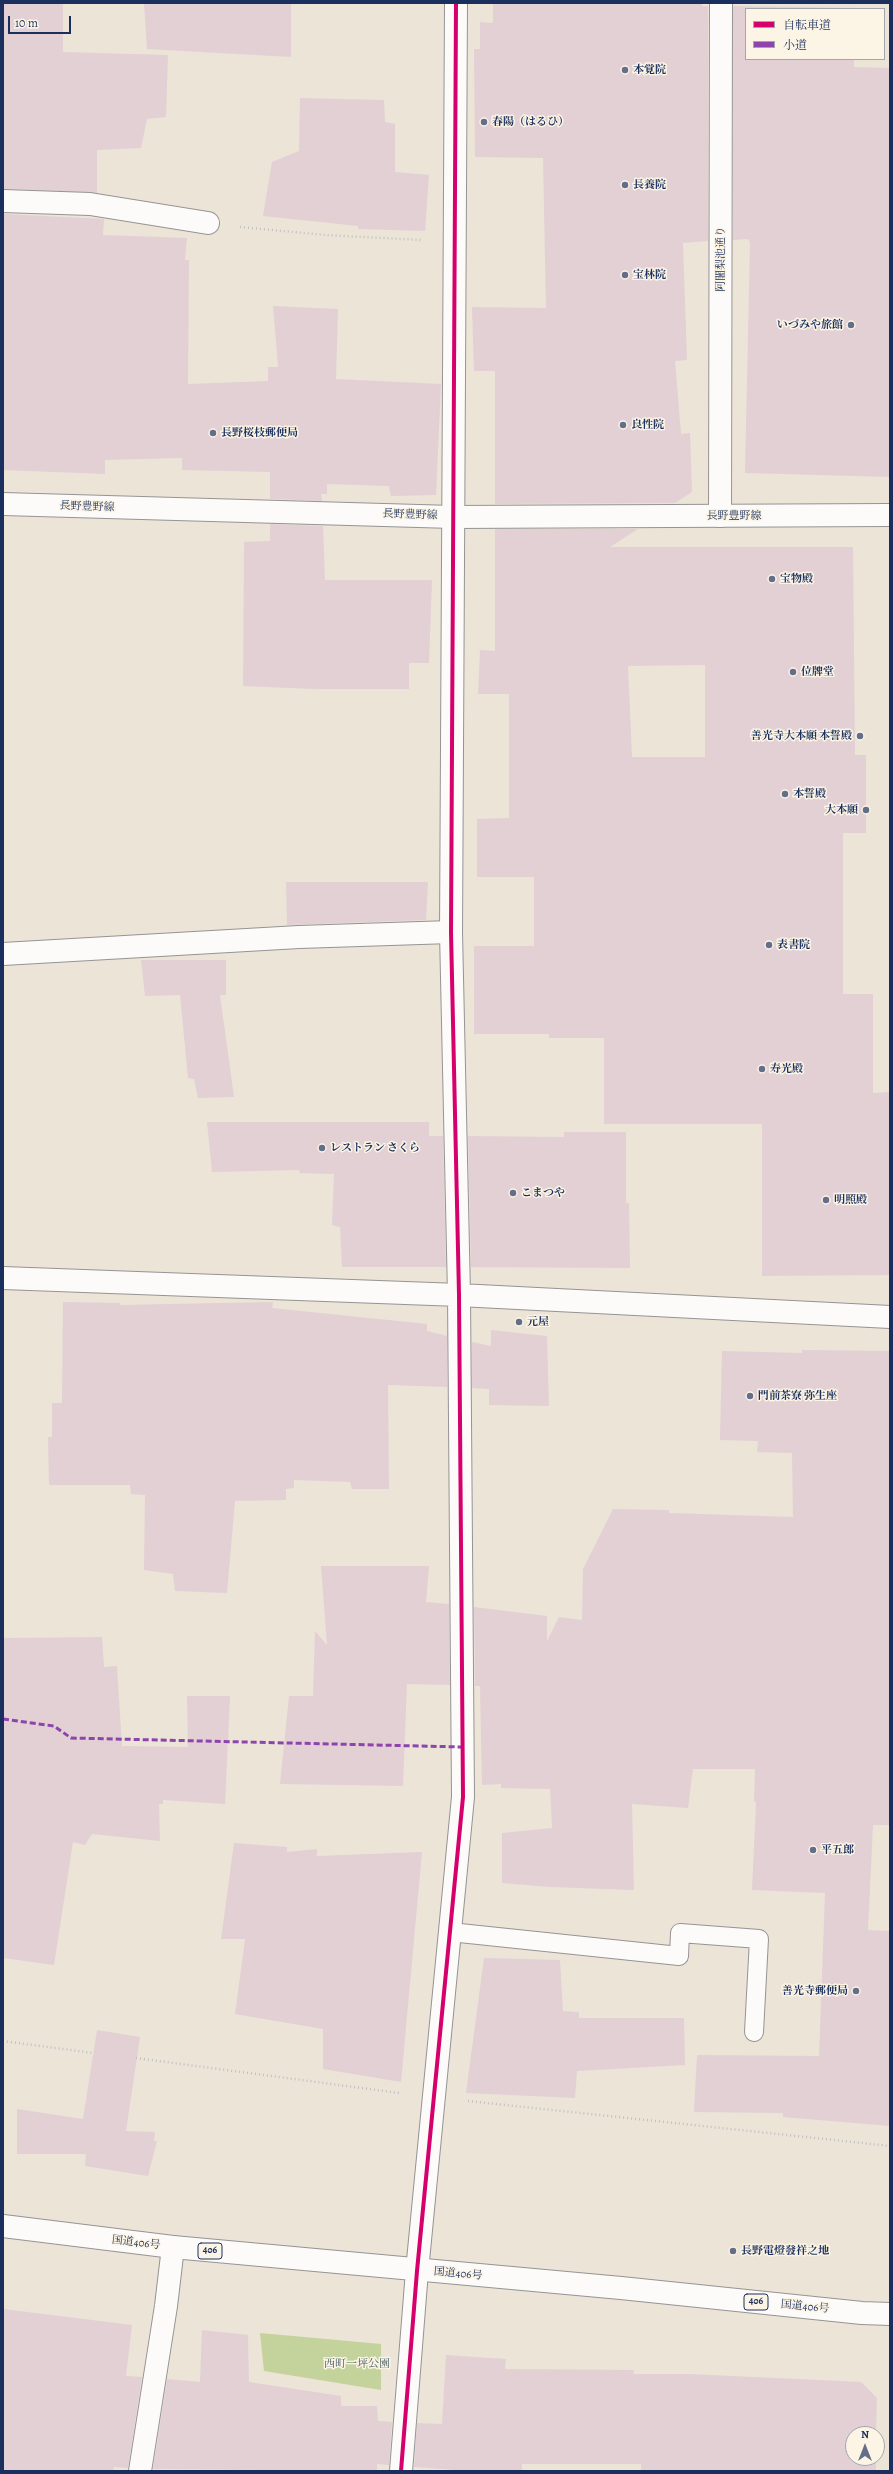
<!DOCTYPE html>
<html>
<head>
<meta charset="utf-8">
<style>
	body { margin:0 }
	#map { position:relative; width:893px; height:2474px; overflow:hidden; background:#ece4d7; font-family:Alegreya,"Noto Serif JP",serif }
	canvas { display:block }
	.frame { position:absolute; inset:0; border:4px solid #1b2f5e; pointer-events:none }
	.legend { position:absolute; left:745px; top:8px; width:140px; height:52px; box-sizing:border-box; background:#fcf5e5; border:1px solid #a2a6af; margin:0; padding:5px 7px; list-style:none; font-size:12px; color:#1b2f5e }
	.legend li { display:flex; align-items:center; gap:8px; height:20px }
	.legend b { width:20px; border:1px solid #a2a6af }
	.north { position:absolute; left:845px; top:2426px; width:40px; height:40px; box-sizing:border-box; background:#fcf5e5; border:1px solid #a2a6af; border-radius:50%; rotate:0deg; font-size:11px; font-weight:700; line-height:16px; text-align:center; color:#1b2f5e }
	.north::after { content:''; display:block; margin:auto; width:14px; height:18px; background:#646e88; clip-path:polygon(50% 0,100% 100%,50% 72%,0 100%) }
	.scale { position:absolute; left:8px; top:16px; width:63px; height:18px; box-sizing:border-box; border:2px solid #1b2f5e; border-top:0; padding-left:5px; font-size:12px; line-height:14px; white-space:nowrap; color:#1b2f5e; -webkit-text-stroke:3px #fcf5e5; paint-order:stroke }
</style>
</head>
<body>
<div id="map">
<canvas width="893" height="2474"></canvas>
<div class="frame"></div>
<ul class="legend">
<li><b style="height:5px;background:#d6006c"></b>自転車道</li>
<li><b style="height:5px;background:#8e44ad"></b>小道</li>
</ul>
<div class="north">N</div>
<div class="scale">10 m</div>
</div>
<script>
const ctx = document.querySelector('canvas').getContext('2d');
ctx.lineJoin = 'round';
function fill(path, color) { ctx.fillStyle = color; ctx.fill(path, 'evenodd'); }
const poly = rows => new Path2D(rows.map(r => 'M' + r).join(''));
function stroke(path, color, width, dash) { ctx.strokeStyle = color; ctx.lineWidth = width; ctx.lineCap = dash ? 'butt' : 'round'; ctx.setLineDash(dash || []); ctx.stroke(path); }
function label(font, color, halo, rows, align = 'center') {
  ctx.font = font + ' Alegreya,"Noto Serif JP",serif'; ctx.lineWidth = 3; ctx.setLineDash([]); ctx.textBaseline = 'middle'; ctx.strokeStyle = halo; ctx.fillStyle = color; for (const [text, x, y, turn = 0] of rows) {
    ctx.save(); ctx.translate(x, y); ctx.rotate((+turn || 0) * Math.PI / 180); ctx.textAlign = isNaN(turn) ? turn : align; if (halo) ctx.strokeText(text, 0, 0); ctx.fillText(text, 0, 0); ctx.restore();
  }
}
const green = poly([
	[260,2333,381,2344,381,2390,264,2371]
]);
const building = poly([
	[3,3,63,3,63,52,168,55,166,117,147,119,141,148,97,150,97,193,3,189],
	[144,3,291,3,291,57,147,49],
	[493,3,702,3,702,6,708,6,708,241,683,243,687,360,675,361,681,434,690,433,692,492,675,503,495,504,495,371,474,371,472,307,546,308,543,158,475,157,474,49,480,49,480,22,493,23],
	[733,6,855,8,746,9,746,59,854,59,854,67,890,68,890,477,745,473,750,242,748,239,733,240],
	[300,98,384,100,385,122,395,124,395,172,429,175,425,231,358,229,358,226,263,216,272,162,299,151],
	[3,214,104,219,103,235,187,238,185,260,189,260,188,384,268,381,268,367,278,367,273,306,338,309,336,379,441,384,436,495,391,496,389,486,327,484,327,494,321,494,322,501,270,499,270,472,182,470,182,458,105,460,105,474,3,470],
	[270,524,323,526,325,580,432,580,429,663,409,663,409,689,315,689,243,686,244,542,270,541],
	[495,529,638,529,610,547,853,547,855,755,866,755,866,833,843,833,843,994,873,994,873,1093,890,1092,890,1275,762,1276,762,1124,604,1124,604,1038,549,1038,549,1034,474,1034,474,946,534,946,534,877,477,877,477,819,509,818,509,694,478,694,480,650,495,651],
	[705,665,705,757,632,757,628,666],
	[286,882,428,882,426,920,287,925],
	[141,960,226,960,226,995,220,995,234,1097,198,1098,194,1079,188,1078,180,995,145,996],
	[207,1122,429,1122,429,1136,443,1136,446,1267,342,1267,340,1227,332,1225,334,1174,300,1173,299,1170,212,1172],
	[564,1132,626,1132,626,1203,629,1203,630,1268,471,1267,468,1136,564,1137],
	[63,1302,120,1303,120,1305,273,1302,272,1308,427,1324,427,1331,447,1336,447,1387,388,1385,389,1489,352,1489,350,1482,294,1480,294,1488,286,1489,286,1500,235,1501,227,1593,175,1591,173,1574,144,1570,145,1495,131,1494,130,1485,49,1485,48,1437,52,1437,52,1403,62,1403],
	[491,1330,547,1336,549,1406,489,1405,489,1389,472,1388,472,1342,491,1346],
	[802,1350,890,1351,890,1825,873,1825,868,1930,890,1931,890,2126,783,2117,783,2113,694,2112,697,2055,819,2056,825,1893,752,1890,756,1802,754,1801,755,1769,693,1769,688,1808,632,1804,634,1890,550,1887,502,1883,502,1833,552,1828,550,1789,501,1788,501,1784,482,1785,480,1686,475,1686,474,1607,547,1616,547,1641,559,1617,582,1620,583,1569,613,1509,669,1510,669,1513,793,1517,792,1453,757,1452,758,1441,720,1440,722,1351,802,1353],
	[321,1566,429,1566,426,1602,449,1604,450,1685,407,1684,403,1786,280,1784,289,1696,313,1696,315,1631,327,1645],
	[102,1637,104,1667,117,1666,122,1746,188,1747,187,1696,230,1696,225,1804,163,1800,163,1804,159,1804,160,1841,92,1834,85,1845,73,1842,54,1965,3,1958,3,1638],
	[234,1843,287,1847,287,1852,317,1849,317,1856,422,1852,401,2082,323,2069,323,2029,235,2014,245,1939,221,1939],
	[484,1958,560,1960,563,2011,579,2012,579,2018,684,2018,685,2065,577,2071,575,2098,466,2093],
	[97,2030,140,2037,126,2131,155,2132,154,2141,157,2141,148,2176,85,2166,86,2154,17,2154,17,2109,83,2119],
	[3,2309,132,2325,126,2376,142,2377,128,2468,114,2467,113,2471,3,2471],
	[202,2330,248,2335,249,2382,341,2396,341,2406,377,2406,378,2421,392,2422,389,2465,377,2464,377,2471,153,2469,167,2379,200,2382],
	[446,2355,506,2359,505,2369,634,2370,633,2374,689,2374,861,2382,877,2398,876,2434,853,2434,853,2458,876,2458,876,2471,641,2471,641,2464,522,2464,522,2471,470,2471,414,2467,417,2423,442,2424]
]);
const path = poly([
	[240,227,325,235,421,240],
	[3,2041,93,2053],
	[136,2058,399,2093],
	[468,2101,890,2146]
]);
const service = poly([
	[450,1932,679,1956,680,1933,759,1939,754,2032]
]);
const minor = poly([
	[3,201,90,204,208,223],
	[720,516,721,3],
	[3,954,299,937,451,932],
	[3,1278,459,1295,463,1797,417,2271,401,2471],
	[140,2471,166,2306,173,2247]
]);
const tertiary = poly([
	[456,3,451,932,459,1295,890,1317]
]);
const secondary = poly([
	[3,504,453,517,890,515]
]);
const trunk = poly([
	[3,2226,173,2247,621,2288,862,2313,890,2314]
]);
const quiet = poly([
	[3,1719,54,1726,71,1738,463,1747]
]);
const cycleway = poly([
	[401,2471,417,2271,463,1797,459,1295,451,932,456,3]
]);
const markers = [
	[625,70,4,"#646e88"],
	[484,122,4,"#646e88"],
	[625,185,4,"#646e88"],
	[625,275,4,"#646e88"],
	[851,325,4,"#646e88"],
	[623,425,4,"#646e88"],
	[213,433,4,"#646e88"],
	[772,579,4,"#646e88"],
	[793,672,4,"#646e88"],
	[860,736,4,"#646e88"],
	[785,794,4,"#646e88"],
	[866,810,4,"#646e88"],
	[769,945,4,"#646e88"],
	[762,1069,4,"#646e88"],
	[322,1148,4,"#646e88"],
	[513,1193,4,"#646e88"],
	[826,1200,4,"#646e88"],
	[519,1322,4,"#646e88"],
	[750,1396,4,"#646e88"],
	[813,1850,4,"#646e88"],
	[856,1991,4,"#646e88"],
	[733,2251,4,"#646e88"]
];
const shields = [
	[210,2251,24],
	[756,2302,24]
];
const shieldNames = [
	["406",210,2251],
	["406",756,2302]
];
const poiNames = [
	["本覚院",633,70],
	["春陽（はるひ）",492,122],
	["長養院",633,185],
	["宝林院",633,275],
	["いづみや旅館",843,325,"right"],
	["良性院",631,425],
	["長野桜枝郵便局",221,433],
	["宝物殿",780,579],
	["位牌堂",801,672],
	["善光寺大本願 本誓殿",852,736,"right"],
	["本誓殿",793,794],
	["大本願",858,810,"right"],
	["表書院",777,945],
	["寿光殿",770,1069],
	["レストラン さくら",330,1148],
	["こまつや",521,1193],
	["明照殿",834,1200],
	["元屋",527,1322],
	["門前茶寮 弥生座",758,1396],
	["平五郎",821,1850],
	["善光寺郵便局",848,1991,"right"],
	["長野電燈發祥之地",741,2251]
];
const streetNames = [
	["阿闍梨池通り",721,259,-90],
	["長野豊野線",87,507,2],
	["長野豊野線",410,515,2],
	["長野豊野線",734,516],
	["国道406号",136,2243,7],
	["国道406号",458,2274,5],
	["国道406号",805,2307,6]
];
const parkNames = [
	["西町一坪公園",357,2364]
];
fill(green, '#c4d29c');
fill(building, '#e2d0d5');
stroke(service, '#959494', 20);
stroke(minor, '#959494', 24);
stroke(tertiary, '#959494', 24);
stroke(secondary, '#959494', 24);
stroke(trunk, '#959494', 24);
stroke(path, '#c0c0c3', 2.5, [1, 3]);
stroke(service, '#fcfbf9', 18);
stroke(minor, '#fcfbf9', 22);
stroke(tertiary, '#fcfbf9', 22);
stroke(secondary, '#fcfbf9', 22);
stroke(trunk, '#fcfbf9', 22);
stroke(quiet, '#8e44ad', 3, [6, 3]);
stroke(cycleway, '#d6006c', 4);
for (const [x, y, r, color] of markers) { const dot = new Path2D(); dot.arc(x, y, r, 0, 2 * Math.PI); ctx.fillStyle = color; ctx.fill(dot); stroke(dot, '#fcf5e5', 1.5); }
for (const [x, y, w] of shields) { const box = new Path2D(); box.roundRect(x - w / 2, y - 8, w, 16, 3); ctx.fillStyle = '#fcf5e5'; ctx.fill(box); stroke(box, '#1b2f5e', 1); }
label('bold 10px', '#1b2f5e', null, shieldNames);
label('bold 11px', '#1b2f5e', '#fcf5e5', poiNames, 'left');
label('11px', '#1b2f5e', '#fcf5e5', streetNames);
label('11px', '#445c62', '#fcf5e5', parkNames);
</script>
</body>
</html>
